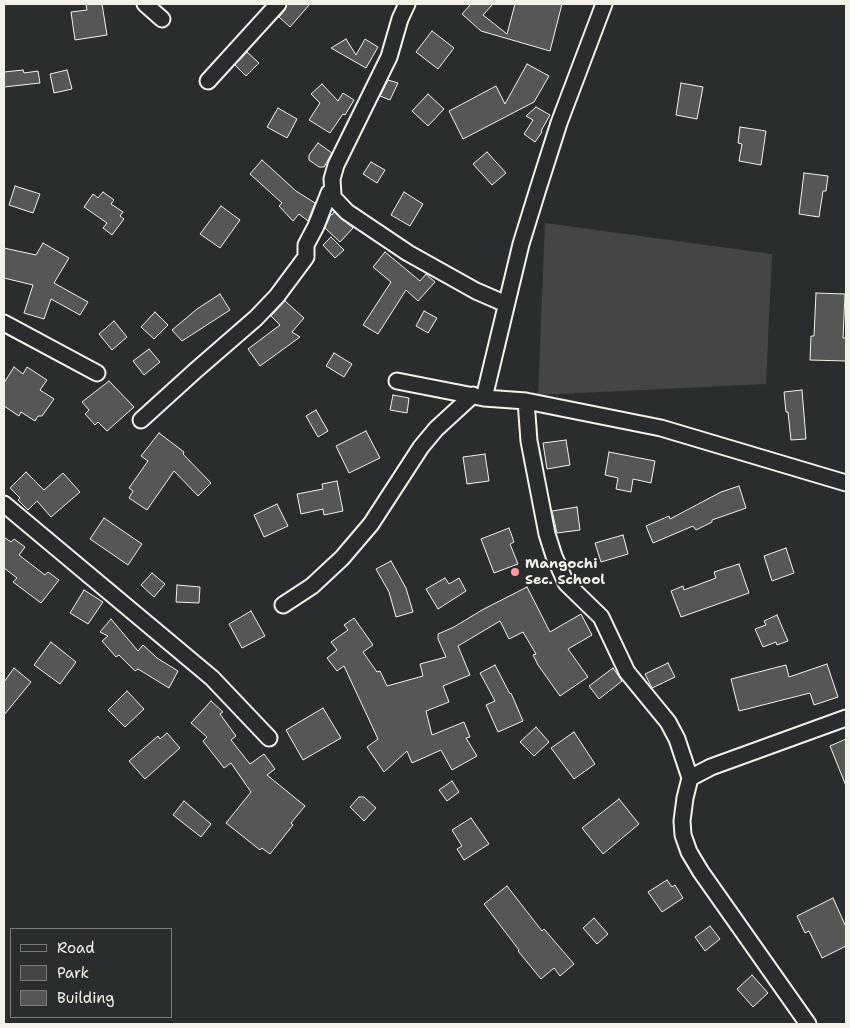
<!DOCTYPE html>
<html>
<head>
<meta charset="utf-8">
<style>
	body { margin:0 }
	#map { position:relative; width:850px; height:1028px; overflow:hidden; background:#2a2d2e; font-family:"Shantell Sans",sans-serif }
	canvas { display:block }
	.frame { position:absolute; inset:0; border:5px solid #f4f1e8; pointer-events:none }
	.legend { position:absolute; left:10px; top:928px; width:162px; height:90px; box-sizing:border-box; background:#2a2d2e; border:1px solid #7b7b78; margin:0; padding:6px 9px; list-style:none; font-size:15px; color:#f4f1e8 }
	.legend li { display:flex; align-items:center; gap:10px; height:25px }
	.legend b { width:25px; border:1px solid #7b7b78 }
</style>
</head>
<body>
<div id="map">
<canvas width="850" height="1028"></canvas>
<div class="frame"></div>
<ul class="legend">
<li><b style="height:6px;background:#2a2d2e"></b>Road</li>
<li><b style="height:14px;background:#444645"></b>Park</li>
<li><b style="height:14px;background:#555756"></b>Building</li>
</ul>
</div>
<script>
const ctx = document.querySelector('canvas').getContext('2d');
ctx.lineJoin = 'round';
function fill(path, color) { ctx.fillStyle = color; ctx.fill(path, 'evenodd'); }
const poly = rows => new Path2D(rows.map(r => 'M' + r).join(''));
function stroke(path, color, width, dash) { ctx.strokeStyle = color; ctx.lineWidth = width; ctx.lineCap = dash ? 'butt' : 'round'; ctx.setLineDash(dash || []); ctx.stroke(path); }
function label(font, color, halo, rows, align = 'center') {
  ctx.font = font + ' "Shantell Sans",sans-serif'; ctx.lineWidth = 4; ctx.setLineDash([]); ctx.textBaseline = 'middle'; ctx.strokeStyle = halo; ctx.fillStyle = color; for (const [text, x, y, turn = 0] of rows) {
    ctx.save(); ctx.translate(x, y); ctx.rotate((+turn || 0) * Math.PI / 180); ctx.textAlign = isNaN(turn) ? turn : align; if (halo) ctx.strokeText(text, 0, 0); ctx.fillText(text, 0, 0); ctx.restore();
  }
}
const green = poly([
	[545,223,772,254,766,384,538,395]
]);
const building = poly([
	[86,4,102,4,107,35,75,40,71,12,87,10,86,4],
	[287,4,310,4,290,27,279,17,285,10,287,4],
	[471,4,493,4,483,15,507,34,515,4,562,4,550,51,481,31,462,14,471,4],
	[432,31,454,48,438,69,416,52,432,31],
	[346,39,356,55,365,39,378,47,366,68,331,48,346,39],
	[247,52,259,63,246,76,235,65,247,52],
	[527,64,549,76,534,102,463,139,449,111,496,86,505,104,527,64],
	[23,70,24,73,38,71,40,83,4,87,4,72,23,70],
	[67,70,72,89,54,93,50,74,67,70],
	[388,80,398,83,390,100,380,96,388,80],
	[681,83,703,87,697,119,676,115,681,83],
	[322,84,338,101,343,93,354,100,345,115,343,114,330,133,309,120,320,103,311,94,322,84],
	[428,94,444,109,428,126,412,111,428,94],
	[536,107,550,115,541,131,542,132,535,142,524,134,533,120,526,116,536,107],
	[278,108,297,119,287,138,267,127,278,108],
	[740,127,766,131,761,165,739,161,742,144,738,143,740,127],
	[318,143,332,153,324,167,319,167,309,160,309,155,318,143],
	[487,152,506,173,492,185,473,164,487,152],
	[262,160,296,191,315,203,308,221,299,214,293,221,279,206,282,203,250,174,262,160],
	[371,162,385,170,377,183,363,174,371,162],
	[804,173,828,176,826,191,823,191,819,217,799,214,804,173],
	[15,186,40,194,33,213,9,205,15,186],
	[103,192,114,200,111,204,123,212,120,216,124,219,112,235,103,228,107,223,84,207,93,194,98,198,103,192],
	[404,192,423,204,410,226,391,215,404,192],
	[221,206,240,220,220,248,200,234,221,206],
	[334,212,353,228,340,242,325,228,331,214,332,215,334,212],
	[331,237,344,250,335,258,323,245,331,237],
	[43,243,69,258,54,283,88,302,80,315,51,299,44,319,24,313,33,285,4,278,4,248,36,255,43,243],
	[385,252,420,281,426,274,435,282,418,301,406,290,378,334,363,325,391,282,373,267,385,252],
	[816,293,845,294,843,338,846,338,846,361,810,360,811,336,814,336,816,293],
	[220,294,230,310,182,341,172,330,197,309,220,294],
	[285,301,304,318,292,332,300,337,260,366,248,349,280,325,271,316,285,301],
	[424,311,437,318,428,333,416,326,424,311],
	[155,312,168,325,154,339,141,327,155,312],
	[114,321,127,337,112,350,99,334,114,321],
	[149,349,160,362,144,375,133,361,149,349],
	[334,353,352,364,344,377,326,366,334,353],
	[14,367,23,374,27,367,47,380,40,390,54,399,42,416,38,416,35,421,21,412,19,416,4,406,4,383,14,367],
	[109,381,134,407,107,431,98,422,95,425,85,414,89,410,82,402,109,381],
	[802,390,806,439,791,440,788,412,786,412,784,392,802,390],
	[393,395,409,398,407,413,390,410,393,395],
	[316,410,328,431,318,437,306,416,316,410],
	[366,431,380,458,349,473,336,446,366,431],
	[159,433,184,452,183,454,211,483,198,496,174,471,147,510,129,498,133,491,129,488,148,461,141,456,159,433],
	[566,440,570,465,547,469,543,443,566,440],
	[609,452,655,461,651,483,633,479,631,492,616,489,618,478,605,475,609,452],
	[485,454,489,481,467,484,463,457,485,454],
	[26,472,44,490,63,473,80,492,51,517,37,501,28,510,18,500,20,498,10,488,26,472],
	[337,481,343,511,324,515,323,509,301,514,297,494,323,489,322,484,337,481],
	[739,486,746,508,712,520,712,522,696,530,693,526,653,543,646,526,669,516,670,519,721,492,739,486],
	[277,504,288,526,264,537,254,515,277,504],
	[577,507,580,530,557,533,552,511,577,507],
	[104,518,142,544,128,565,90,539,104,518],
	[509,528,514,542,510,544,518,564,494,573,481,539,509,528],
	[623,535,628,554,601,562,595,543,623,535],
	[4,537,11,542,14,539,25,547,19,555,45,575,48,572,59,580,41,603,13,582,17,578,4,568,4,537],
	[786,548,794,573,772,581,764,556,786,548],
	[391,561,406,588,413,612,396,617,389,592,376,569,391,561],
	[739,564,749,593,681,617,671,591,683,586,684,590,716,578,714,572,739,564],
	[152,573,165,584,154,597,141,585,152,573],
	[445,578,449,584,459,578,466,591,438,609,426,589,445,578],
	[177,585,200,587,199,603,176,602,177,585],
	[527,587,550,632,581,614,592,635,568,649,588,677,560,696,538,665,533,655,536,654,523,632,509,639,500,621,458,646,470,675,443,686,449,702,426,711,432,735,464,722,470,737,466,738,477,756,452,770,441,750,412,763,407,751,384,772,367,747,378,739,344,666,337,671,327,658,337,650,331,642,348,630,344,625,354,618,373,645,363,652,377,672,380,671,387,686,423,676,420,664,446,657,438,639,438,634,454,627,482,610,527,587],
	[84,590,103,602,88,624,70,613,84,590],
	[251,611,265,636,242,648,229,624,251,611],
	[777,615,788,641,777,645,776,642,763,647,755,629,766,625,764,621,777,615],
	[111,619,138,651,143,645,157,658,178,671,169,688,138,669,135,671,119,655,116,657,102,641,108,636,100,632,111,619],
	[51,642,76,662,60,684,34,665,51,642],
	[668,663,675,677,652,688,645,674,668,663],
	[827,664,838,697,814,705,810,693,739,711,731,679,786,665,789,677,827,664],
	[495,665,510,694,511,693,523,721,498,732,486,705,495,701,480,673,495,665],
	[14,668,31,682,4,715,4,682,14,668],
	[613,668,622,681,599,699,589,686,613,668],
	[127,691,144,709,125,727,108,710,127,691],
	[211,701,223,712,220,714,236,736,231,740,250,764,264,754,275,769,267,775,305,806,291,823,293,825,270,854,262,848,260,850,226,823,251,792,231,763,224,768,203,741,207,737,191,723,211,701],
	[323,708,341,738,303,760,286,730,323,708],
	[536,727,549,742,534,756,520,742,536,727],
	[574,732,595,764,574,779,551,748,574,732],
	[167,733,180,748,145,779,129,761,158,736,160,739,167,733],
	[846,739,846,786,830,746,846,739],
	[452,781,459,792,447,801,439,790,452,781],
	[359,797,364,797,376,808,364,821,350,807,359,797],
	[619,799,639,824,603,854,582,828,619,799],
	[184,801,211,824,201,837,173,815,184,801],
	[471,818,489,844,464,860,457,849,462,846,452,830,471,818],
	[667,880,672,887,675,885,683,898,662,912,648,892,667,880],
	[507,886,542,931,544,929,574,964,560,976,554,968,541,979,518,951,519,950,484,904,507,886],
	[833,898,846,927,846,946,822,958,809,931,805,933,797,916,833,898],
	[594,918,608,934,597,944,583,928,594,918],
	[710,926,720,939,705,951,695,937,710,926],
	[752,975,768,993,753,1007,737,989,752,975]
]);
const minor = poly([
	[145,4,162,19],
	[208,81,278,4],
	[329,193,347,212,408,253,476,291,506,304],
	[4,323,97,373],
	[397,381,484,398,526,401,661,428,846,483],
	[484,398,521,244,538,189,559,123,604,4],
	[526,401,529,441,547,534,554,556,566,583,601,617,627,672,668,722,677,739,690,778,685,798,682,821,683,835,689,852,701,872,808,1024],
	[141,420,195,371,256,318,277,296,306,257,306,245,316,226,329,193,333,194,332,179,336,165,389,57,400,19,407,4],
	[4,504,212,678,269,738],
	[283,605,312,586,342,558,371,524,421,447,436,429,473,395],
	[690,778,711,767,846,718]
]);
const markers = [
	[515,572,5,"#ff9aa2"]
];
const poiNames = [
	["Mangochi",525,564],
	["Sec. School",525,580]
];
fill(green, '#444645');
fill(building, '#555756');
stroke(building, '#f4f1e8', 1);
stroke(minor, '#f4f1e8', 19);
stroke(minor, '#2a2d2e', 15);
for (const [x, y, r, color] of markers) { const dot = new Path2D(); dot.arc(x, y, r, 0, 2 * Math.PI); ctx.fillStyle = color; ctx.fill(dot); stroke(dot, '#2a2d2e', 2); }
label('bold 14px', '#f4f1e8', '#2a2d2e', poiNames, 'left');
</script>
</body>
</html>
